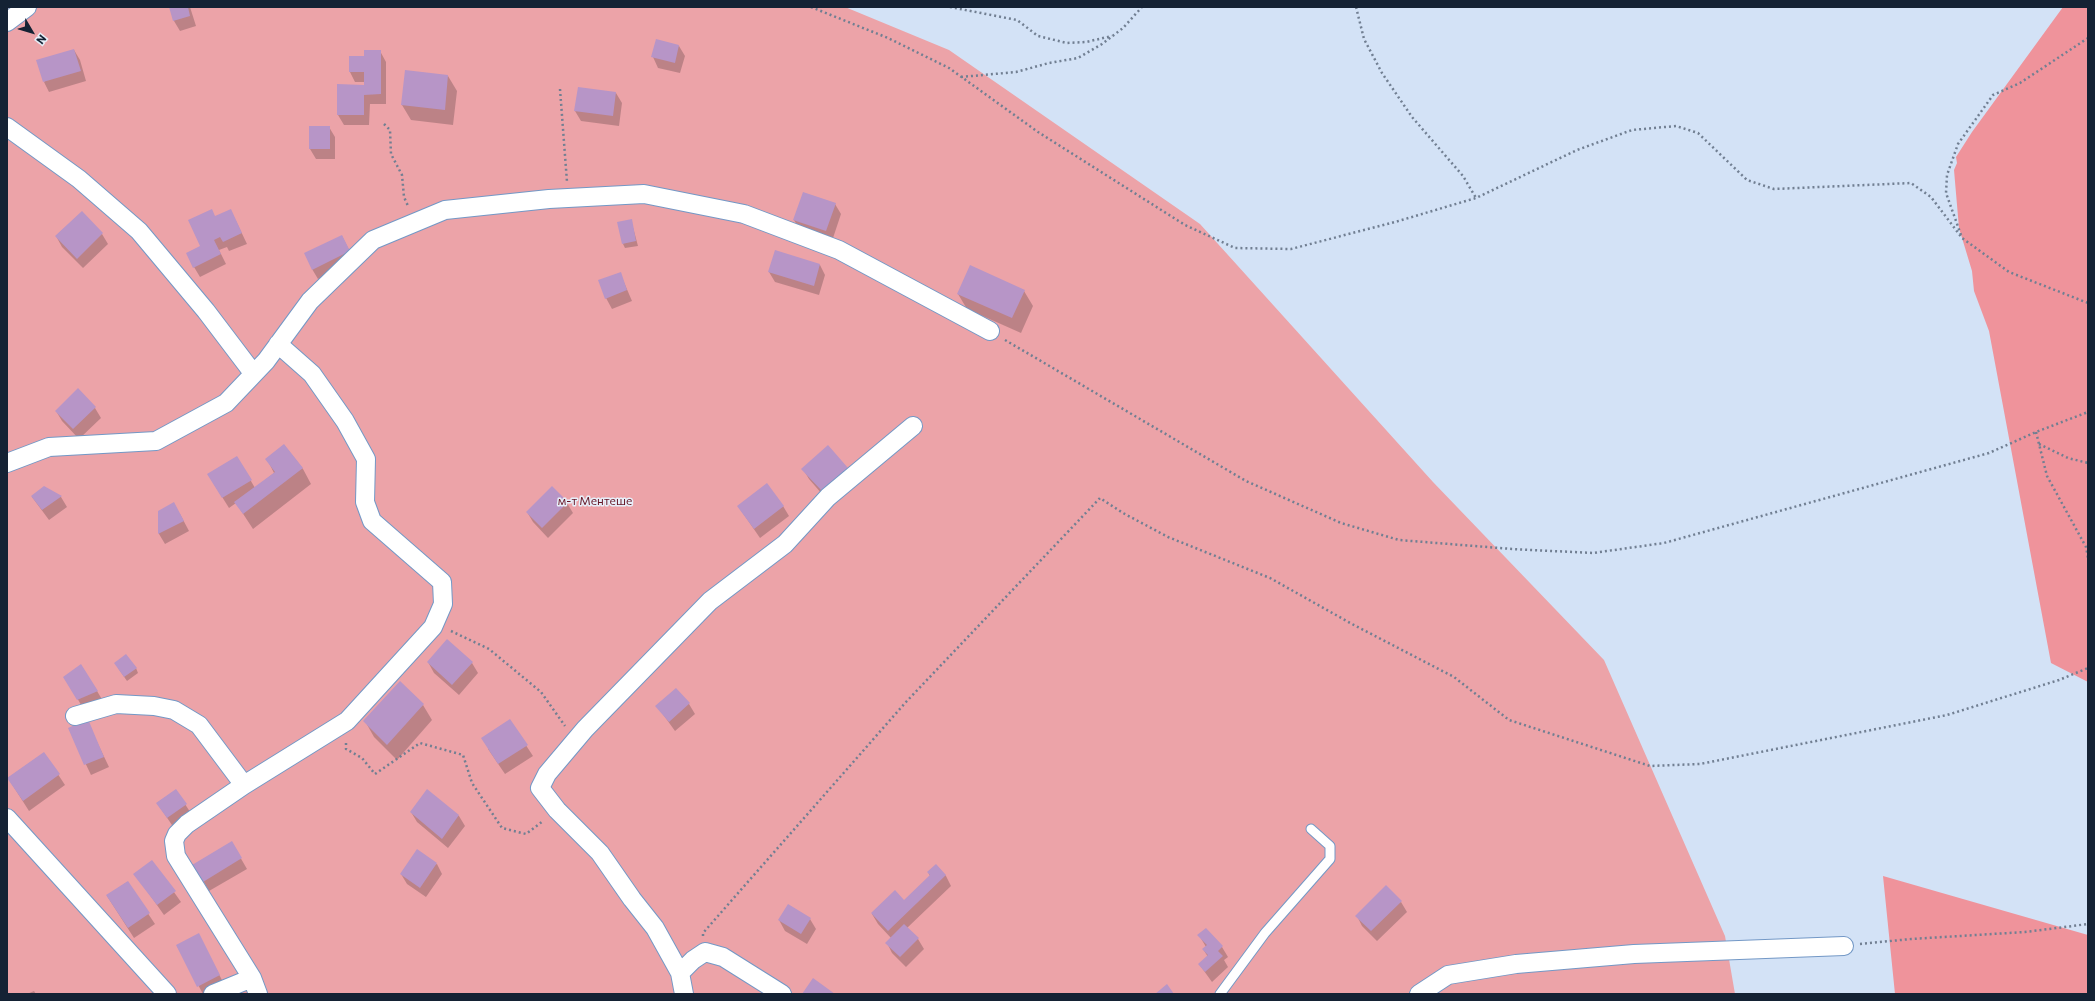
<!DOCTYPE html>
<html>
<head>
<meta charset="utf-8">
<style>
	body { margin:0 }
	#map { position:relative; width:2095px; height:1001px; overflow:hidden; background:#d3e2f6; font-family:Commissioner,sans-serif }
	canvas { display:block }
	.frame { position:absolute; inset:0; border:8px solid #142234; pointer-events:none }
	.north { position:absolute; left:12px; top:12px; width:40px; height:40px; -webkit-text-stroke:3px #e7eff9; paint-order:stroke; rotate:128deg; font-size:11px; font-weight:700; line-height:16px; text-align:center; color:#142234 }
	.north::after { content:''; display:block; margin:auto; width:14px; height:18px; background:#142234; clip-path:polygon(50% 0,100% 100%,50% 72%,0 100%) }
</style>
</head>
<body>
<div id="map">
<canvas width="2095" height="1001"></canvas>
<div class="frame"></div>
<div class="north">N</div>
</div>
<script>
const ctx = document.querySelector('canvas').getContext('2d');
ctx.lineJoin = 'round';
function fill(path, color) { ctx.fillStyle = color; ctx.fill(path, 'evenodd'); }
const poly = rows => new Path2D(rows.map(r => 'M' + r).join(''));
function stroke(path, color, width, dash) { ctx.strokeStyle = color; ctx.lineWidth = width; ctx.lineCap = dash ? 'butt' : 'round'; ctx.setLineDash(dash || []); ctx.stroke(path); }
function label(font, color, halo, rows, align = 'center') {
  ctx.font = font + ' Commissioner,sans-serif'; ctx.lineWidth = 3; ctx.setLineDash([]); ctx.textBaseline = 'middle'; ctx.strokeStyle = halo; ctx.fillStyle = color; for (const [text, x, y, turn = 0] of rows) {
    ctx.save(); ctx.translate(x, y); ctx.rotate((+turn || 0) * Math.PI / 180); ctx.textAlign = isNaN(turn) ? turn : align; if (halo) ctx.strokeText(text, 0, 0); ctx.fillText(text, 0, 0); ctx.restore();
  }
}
const green = poly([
	[7,7,845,7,949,50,1200,224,1433,482,1604,660,1725,936,1735,994,7,994]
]);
const forest = poly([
	[2063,7,2088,7,2088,682,2051,663,1989,331,1974,291,1972,271,1959,228,1954,170,1957,163,1956,157,1972,132],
	[1883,876,2088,935,2088,994,1895,994]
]);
const shadow = poly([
	[170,7,190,7,196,26,180,31,174,21],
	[679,46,685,56,680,73,658,68,653,57],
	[74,50,80,60,86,81,49,92,44,82],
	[380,51,386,62,386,104,370,104,369,125,344,125,338,115,365,86,365,82,355,82,350,72,365,57],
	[448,76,457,91,453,125,411,120,402,105],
	[616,93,622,103,619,126,581,121,575,111],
	[329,127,335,137,335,159,316,159,310,149],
	[835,204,841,214,832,241,800,230,794,220],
	[82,212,102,234,108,244,83,268,62,247,56,236],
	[216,217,236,221,247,244,229,251,227,247,219,250,226,264,200,277,194,267,201,247],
	[631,220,638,246,625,248,623,244],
	[342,236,355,262,318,279,312,269],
	[820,265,825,275,819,295,775,282,769,272],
	[620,273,632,301,612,309,606,298],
	[1024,291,1033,306,1021,333,967,309,958,294],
	[95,408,101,418,79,439,62,421,56,411],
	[284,445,303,469,311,484,253,529,236,503,229,508,214,484,237,457,255,488,274,473,267,459],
	[847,468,853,478,828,501,809,479,803,469],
	[44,487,61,497,67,507,49,520,32,497],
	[552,488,567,503,573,513,548,538,533,522,527,512],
	[738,506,783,506,789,516,760,538],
	[159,512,180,514,189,531,165,544,159,534],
	[428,662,472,663,478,673,459,695,434,673],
	[118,668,136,668,138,673,127,681],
	[65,677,97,691,103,701,84,710],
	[689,704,695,714,675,731,657,706],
	[423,705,432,720,397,760,374,737,365,721],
	[87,721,109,767,91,775,69,729],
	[510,721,533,756,505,774,488,749],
	[44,753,65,785,29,811,8,778],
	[176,790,192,815,174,828,157,803],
	[427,791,459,816,465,826,448,848,417,822,411,812],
	[232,843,247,869,209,891,194,865],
	[152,861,181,902,164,915,135,874],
	[437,864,442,874,426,897,407,884,401,874],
	[936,865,946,876,951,886,907,928,918,939,924,949,906,967,892,953,887,943,891,938,878,924,872,914,904,902,930,876,928,872],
	[127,882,155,924,134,938,107,896],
	[1401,902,1407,912,1377,941,1362,926,1357,916],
	[810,919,816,929,807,944,785,931,779,920],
	[1199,935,1222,947,1228,957,1224,960,1228,967,1212,982,1199,964,1208,957,1203,949,1206,947],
	[204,945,225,986,210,994,203,994,177,946],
	[34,991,36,994,27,994]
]);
const building = poly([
	[169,7,188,7,190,16,173,21],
	[656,39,679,45,675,63,651,57],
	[74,49,81,71,43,82,36,60],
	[364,50,381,50,381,94,364,95,364,115,337,115,337,84,364,85,364,72,349,72,349,56,364,56],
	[405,70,448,75,445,110,401,105],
	[578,87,616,92,613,116,574,111],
	[309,126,330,126,330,149,309,149],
	[803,192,836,203,826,231,793,220],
	[212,209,215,216,231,209,242,233,223,242,220,237,214,240,221,254,193,268,186,253,200,246,188,220],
	[82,211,103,233,77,259,55,236],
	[632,219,636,241,622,244,617,222],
	[342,235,350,251,312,270,304,253],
	[775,250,820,264,814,286,768,272],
	[970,265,1025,290,1012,318,957,294],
	[621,272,627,290,605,299,598,280],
	[78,388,96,407,73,429,55,411],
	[284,444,303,468,243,514,234,502,275,472,265,459],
	[828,445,848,468,822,491,801,469],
	[237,456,252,480,222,498,207,474],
	[767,483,784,506,754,529,737,506],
	[44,486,62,496,42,510,31,496],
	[552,486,568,502,542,528,526,512],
	[174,502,184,521,158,534,158,511],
	[447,639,473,662,452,685,427,662],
	[126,654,137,668,124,677,114,663],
	[81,664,98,691,77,700,63,677],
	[400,681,424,704,387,745,363,721],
	[676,688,690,703,669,722,655,706],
	[88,719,104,757,84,765,68,728],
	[510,719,528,745,498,764,481,738],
	[44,752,60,774,23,801,7,778],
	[176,789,187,804,167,818,156,803],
	[427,789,459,815,442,839,410,812],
	[232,841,242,858,203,882,192,865],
	[417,849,437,863,420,888,400,874],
	[152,860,176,891,157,905,133,874],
	[936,864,946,875,888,931,871,913,895,890,904,900,930,875,927,872],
	[128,881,150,913,128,928,106,895],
	[1386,885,1402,901,1371,931,1355,916],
	[788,904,811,918,801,934,778,920],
	[904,924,919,938,900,957,885,943],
	[1206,928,1223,946,1218,951,1223,956,1205,972,1198,964,1208,955,1202,949,1207,945,1197,935],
	[199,933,220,975,197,987,176,945],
	[813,978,835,994,802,994],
	[1167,984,1174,994,1155,994]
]);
const path = poly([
	[811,7,888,38,949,68,1038,132,1185,225,1235,248,1291,249,1395,222,1476,198,1577,150,1632,130,1676,126,1698,133,1747,180,1774,189,1911,183,1931,197,1962,238,2009,272,2088,303],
	[950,7,1017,20,1038,36,1067,43,1086,42,1112,36],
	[1356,7,1364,39,1382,73,1412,117,1463,176,1476,198],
	[961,77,1016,72,1049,63,1078,58,1102,44,1123,28,1142,7],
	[560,89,567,182],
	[384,124,390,130,391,154,402,175,404,197,408,206],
	[1961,235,1946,193,1947,175,1958,144,1993,95,2020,83,2088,38],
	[1005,340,1246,481,1341,523,1399,540,1512,549,1593,553,1664,543,1989,453,2036,432,2088,412],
	[2036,432,2047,476,2086,547,2088,558],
	[2039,444,2068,458,2088,463],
	[451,631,489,649,541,692,565,726],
	[346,743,346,749,362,758,375,774,420,743,463,755,472,783,502,828,526,834,543,821],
	[703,936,703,933,906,702,1100,498,1123,513,1168,537,1270,578,1352,624,1454,677,1509,720,1650,766,1700,764,1947,715,2059,680,2088,668],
	[1860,944,1911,939,2025,932,2088,924]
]);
const lane = poly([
	[1220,994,1265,933,1330,859,1330,846,1311,829]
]);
const street = poly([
	[7,22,27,7],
	[7,127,79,179,139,231,206,311,253,373],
	[7,463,49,447,156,441,226,403,266,361,310,301,373,240,445,210,549,199,644,194,744,214,839,250,990,331],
	[75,716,116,704,154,706,174,710,199,725,244,785],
	[7,818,167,994],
	[680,973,693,960,705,952,723,957,782,994],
	[213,994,252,978],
	[258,994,252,978,176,856,174,841,177,834,187,824,244,785,347,721,433,627,443,604,442,582,372,521,365,502,366,459,345,421,312,374,278,344],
	[684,994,680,973,655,928,632,899,600,853,557,810,540,788,547,774,585,729,710,601,785,544,828,497,913,426],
	[1419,994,1448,975,1516,964,1634,954,1844,946]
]);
const parkNames = [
	["м-т Ментeше",595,501]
];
fill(green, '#eca3a8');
fill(forest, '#ef939b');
fill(shadow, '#0003');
fill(building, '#b795c7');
stroke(lane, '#7398c6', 11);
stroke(street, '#7398c6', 20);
stroke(path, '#717f92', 2.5, [2, 3]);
stroke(lane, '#fff', 9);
stroke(street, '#fff', 18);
label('12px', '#661525', '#e7eff9', parkNames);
</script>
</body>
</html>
